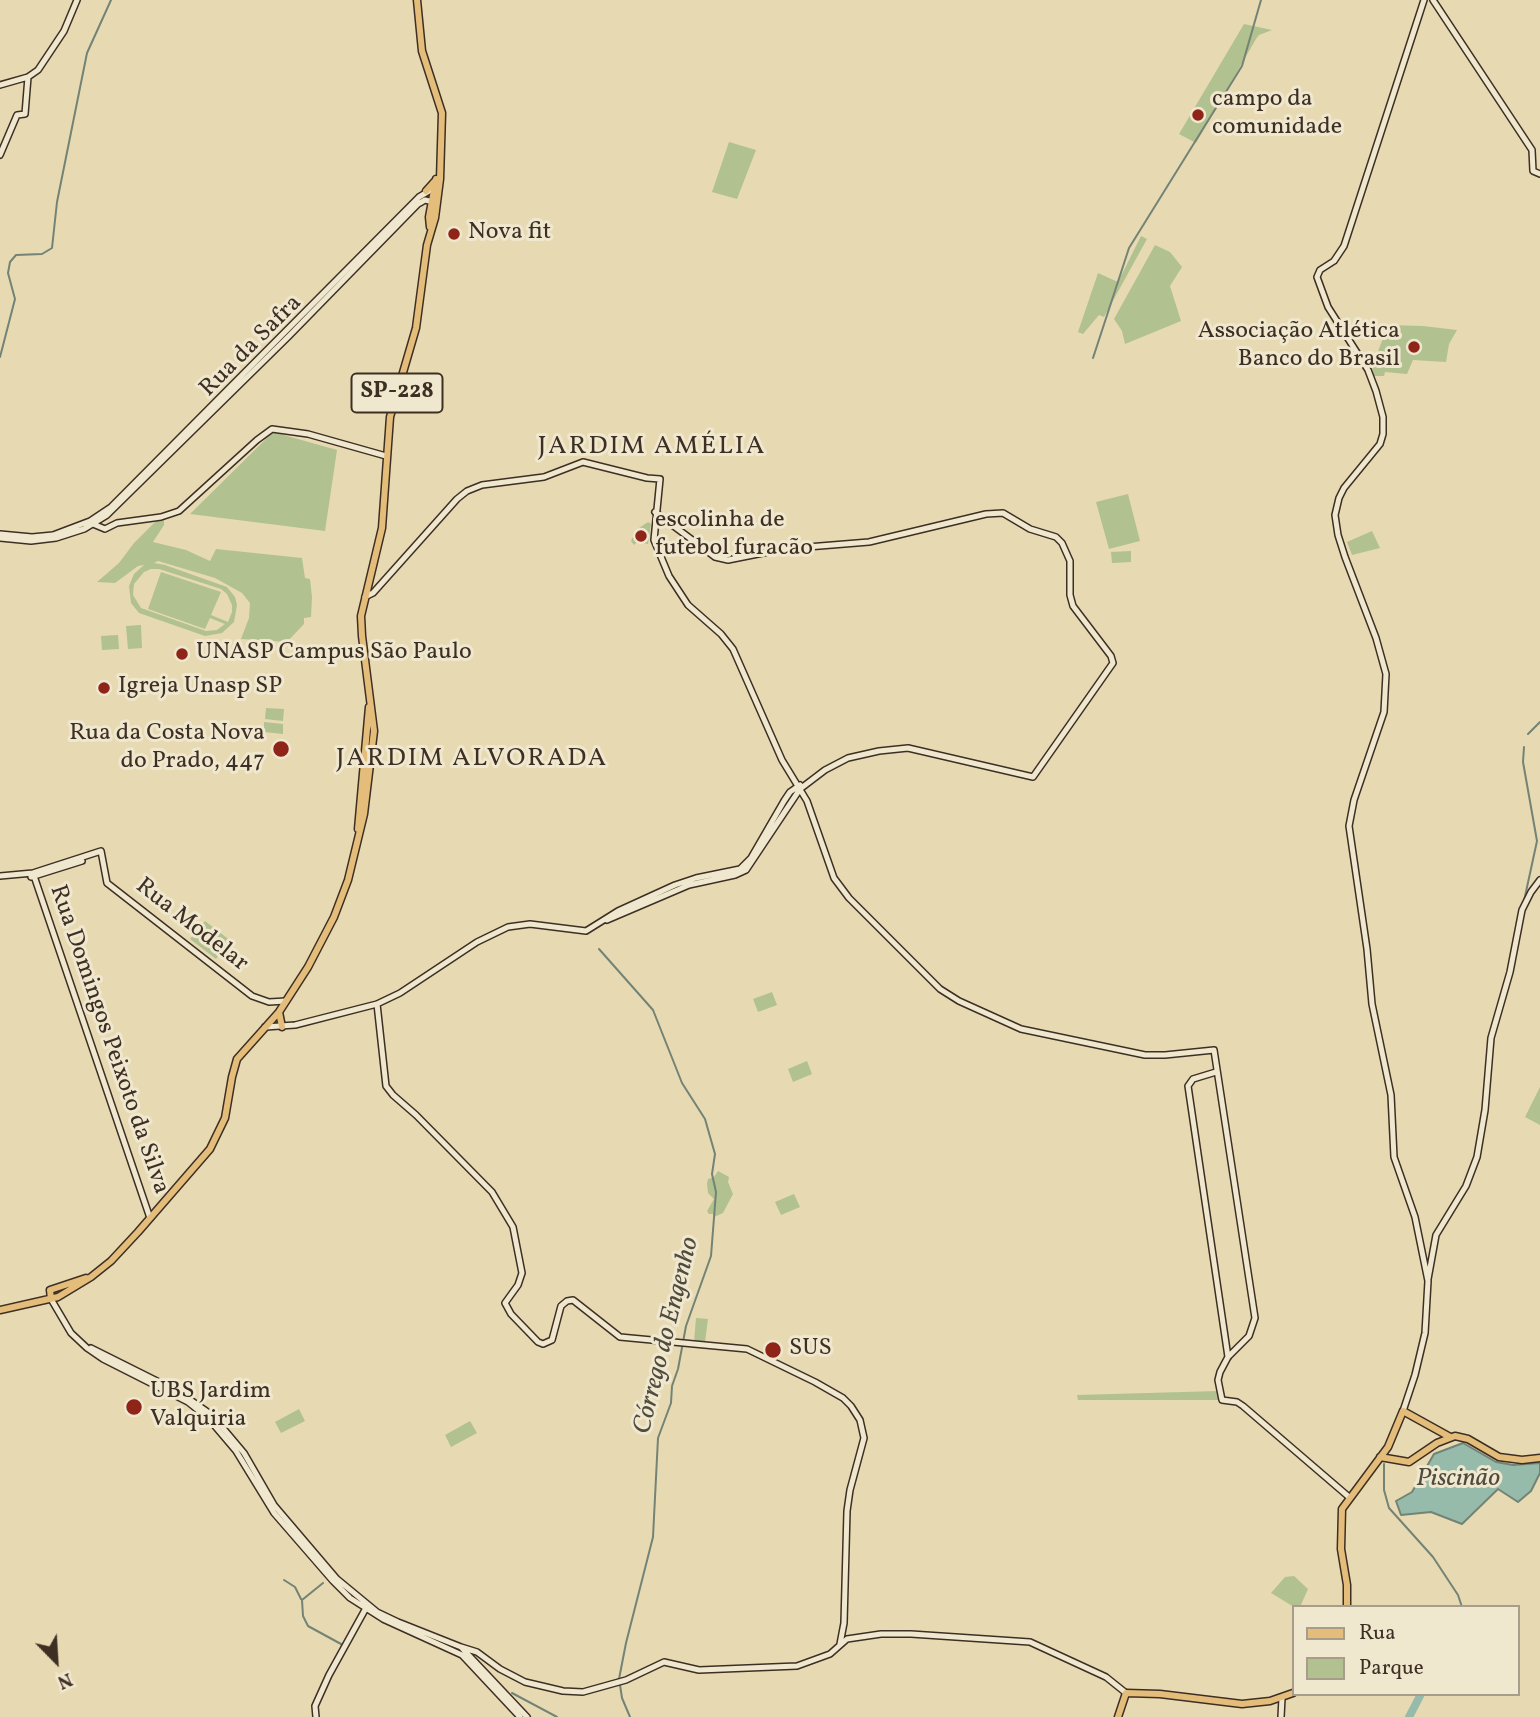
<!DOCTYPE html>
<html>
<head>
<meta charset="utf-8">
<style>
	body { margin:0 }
	#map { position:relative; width:1540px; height:1717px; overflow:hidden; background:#e7dab3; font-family:Vollkorn,serif }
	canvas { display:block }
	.legend { position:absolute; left:1292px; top:1605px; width:228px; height:91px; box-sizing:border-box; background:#efe7ce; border:2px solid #a89d8a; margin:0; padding:9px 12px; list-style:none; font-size:21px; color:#3e2f24 }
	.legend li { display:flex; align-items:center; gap:14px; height:35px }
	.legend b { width:35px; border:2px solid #a89d8a }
	.north { position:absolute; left:21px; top:1626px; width:70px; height:70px; -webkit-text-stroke:5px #efe7ce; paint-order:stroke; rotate:156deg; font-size:19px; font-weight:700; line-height:28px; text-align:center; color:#3e2f24 }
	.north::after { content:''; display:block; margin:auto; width:24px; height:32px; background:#3e2f24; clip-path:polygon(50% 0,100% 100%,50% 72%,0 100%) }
</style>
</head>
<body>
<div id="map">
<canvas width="1540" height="1717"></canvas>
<ul class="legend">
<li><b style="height:9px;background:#e4bd7a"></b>Rua</li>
<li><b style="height:19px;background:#b1c190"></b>Parque</li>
</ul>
<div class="north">N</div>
</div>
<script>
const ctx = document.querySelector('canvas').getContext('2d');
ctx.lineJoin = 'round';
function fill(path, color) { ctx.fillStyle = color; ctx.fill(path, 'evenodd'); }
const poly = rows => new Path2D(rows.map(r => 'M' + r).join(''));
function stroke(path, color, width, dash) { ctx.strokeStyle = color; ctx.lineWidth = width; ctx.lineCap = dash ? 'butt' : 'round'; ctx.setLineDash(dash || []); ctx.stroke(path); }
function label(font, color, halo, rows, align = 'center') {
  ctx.font = font + ' Vollkorn,serif'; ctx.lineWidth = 6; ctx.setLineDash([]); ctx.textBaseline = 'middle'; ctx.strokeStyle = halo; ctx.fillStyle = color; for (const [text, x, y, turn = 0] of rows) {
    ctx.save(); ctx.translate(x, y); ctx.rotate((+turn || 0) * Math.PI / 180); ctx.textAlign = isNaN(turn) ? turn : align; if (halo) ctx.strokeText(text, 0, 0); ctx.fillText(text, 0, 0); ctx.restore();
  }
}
const green = poly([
	[1244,24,1272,30,1259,35,1256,39,1196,143,1179,134],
	[729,142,756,150,737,199,712,192],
	[1141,236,1147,239,1104,317,1099,315,1083,334,1078,332,1098,273,1118,282],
	[1155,245,1170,252,1182,267,1170,286,1181,321,1125,344,1122,331,1114,319],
	[1388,325,1423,326,1457,330,1449,344,1446,362,1413,360,1407,374,1385,372,1384,376,1374,376,1372,367],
	[273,432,337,450,325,531,190,514],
	[1128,494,1140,541,1109,549,1096,502],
	[164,519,164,525,153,542,186,550,210,561,216,549,302,558,305,578,310,579,312,597,311,617,304,618,304,624,287,642,241,639,249,618,250,603,242,593,215,578,158,561,154,563,165,565,227,587,235,597,237,605,234,622,222,633,205,636,139,613,131,603,129,586,134,574,144,565,138,566,115,583,97,582,119,563,134,543,155,522],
	[151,569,159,569,221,589,227,594,232,605,232,612,228,622,211,615,221,592,161,572,148,609,205,629,210,618,225,624,217,630,206,631,141,608,133,595,134,584,144,572],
	[648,522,651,524,648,544,637,542,634,545,631,541,636,530],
	[1372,531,1380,548,1352,555,1347,542],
	[1131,551,1131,562,1112,563,1111,552],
	[141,625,142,648,128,649,126,626],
	[118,635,119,649,102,650,101,636],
	[266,708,284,709,283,721,265,719],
	[264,722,283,724,283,734,264,732],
	[205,921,231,941,216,959,190,939],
	[772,992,777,1005,758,1012,753,999],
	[807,1061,812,1074,793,1082,788,1069],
	[1540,1087,1540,1125,1525,1117],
	[718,1171,729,1177,728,1182,733,1194,723,1213,714,1217,713,1214,709,1214,707,1211,714,1199,708,1193,707,1184,708,1179,714,1177],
	[794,1194,800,1207,781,1215,775,1202],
	[696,1318,708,1319,705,1342,694,1342],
	[1218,1391,1218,1400,1078,1400,1077,1395],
	[299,1409,305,1421,281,1433,275,1422],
	[470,1421,477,1433,451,1447,445,1435],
	[1294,1576,1308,1589,1300,1607,1294,1607,1271,1593,1285,1577]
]);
const water = poly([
	[1463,1443,1496,1462,1513,1465,1540,1463,1540,1473,1531,1491,1518,1502,1498,1489,1462,1524,1431,1512,1401,1515,1396,1501,1412,1492,1434,1454,1463,1443]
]);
const stream = poly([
	[0,357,15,299,8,273,10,262,16,255,42,254,52,248,57,202,87,53,111,0],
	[1093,358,1129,248,1242,66,1261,0],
	[1528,734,1540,722],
	[1524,747,1523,762,1537,841,1524,901],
	[599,949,653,1010,682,1083,705,1119,715,1154,712,1174,716,1192,711,1256,686,1326,678,1369,672,1386,671,1403,658,1438,653,1537,626,1643,619,1679],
	[1384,1464,1384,1490,1389,1508,1433,1557,1458,1595,1462,1607],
	[284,1580,295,1587,301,1599],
	[323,1583,302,1600,303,1616,308,1626,341,1644],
	[620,1685,622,1698,630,1717],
	[512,1693,557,1717]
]);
const river = poly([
	[1409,1717,1421,1694]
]);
const secondary = poly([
	[1433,0,1532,150,1533,171,1540,174],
	[0,85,28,77,38,70,64,31,77,0],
	[0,155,17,115,25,114,28,77],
	[93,524,105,529,117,523,161,517,179,511,257,440,272,429,308,434,386,456],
	[0,534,32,537,53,535,90,521,111,507,419,197,429,191],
	[0,538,31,541,56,538,84,529,107,515,289,336,418,204,425,200,434,202],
	[365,597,373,593,457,499,467,491,482,485,544,477,583,462,647,478,660,479,654,540,669,576,688,605,721,634,733,649,782,760,807,801,834,878,849,898,940,989,959,1001,1021,1029,1145,1055,1165,1055,1214,1050,1255,1318,1249,1336,1228,1357,1220,1372,1218,1380,1222,1400,1237,1402,1243,1406,1349,1497],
	[33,873,150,1218],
	[0,876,33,873,101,851,107,883,252,996,269,1002,286,1001],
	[31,877,82,861],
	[607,920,689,885,735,875,746,870,800,789,825,770,848,758,879,751,908,748,1033,777,1113,663,1111,656,1073,606,1070,595,1070,561,1062,543,1056,537,1030,529,1003,513,986,514,869,542,783,549,728,560,715,557,655,512],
	[377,1004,386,1086,393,1095,416,1115,492,1192,513,1227,522,1273,518,1285,505,1303,511,1314,538,1342,543,1344,552,1340,561,1306,567,1301,573,1300,620,1337,747,1349,815,1382,843,1398,851,1406,860,1420,864,1438,850,1490,847,1511,844,1623,840,1644],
	[265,1027,295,1025,377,1004,400,993,477,942,508,927,530,924,586,931,618,911,675,885,696,878,740,869,751,858,784,801,790,792,800,785],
	[1216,1072,1193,1079,1188,1086,1228,1357],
	[1428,1279,1436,1235,1466,1186,1477,1157,1485,1110,1491,1038,1510,972,1522,910,1531,892,1540,880],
	[51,1299,71,1333,87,1348,103,1359,188,1402,208,1418,236,1451,274,1513,333,1581,350,1598,383,1619,462,1655,520,1717],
	[91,1348,179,1392,212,1415,244,1453,274,1505,337,1579,377,1612,398,1622,461,1647,527,1717],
	[1403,1411,1415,1375,1425,1333,1428,1281,1415,1217,1394,1157,1391,1095,1372,1004,1367,949,1349,826,1354,800,1384,712,1386,674,1376,638,1345,557,1338,535,1335,515,1339,498,1344,488,1380,444,1383,434,1383,417,1376,391,1368,370,1328,307,1317,277,1320,270,1334,261,1344,246,1424,0],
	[461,1647,477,1652,500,1669,525,1682,563,1691,583,1692,626,1680,664,1662,699,1670,797,1666,830,1654,847,1639,881,1634,911,1634,1030,1642,1106,1677,1126,1693],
	[316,1717,315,1706,329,1675,366,1608],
	[1281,1717,1282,1698]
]);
const primary = poly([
	[426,191,435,181],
	[430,227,429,217,436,179],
	[358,829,369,707],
	[279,1012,282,1027],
	[51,1299,50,1290,86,1278],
	[0,1310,58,1297,91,1277,111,1261,138,1232,210,1149,225,1118,232,1077,237,1059,279,1012,308,967,334,917,348,880,364,814,374,731,362,636,361,616,382,528,390,417,416,328,427,245,435,218,440,179,442,113,422,51,417,0],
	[1380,1457,1409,1462,1437,1443,1455,1436,1468,1439,1499,1457,1522,1460,1540,1458],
	[1347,1607,1347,1585,1341,1549,1342,1509,1388,1447,1403,1411,1450,1437],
	[1118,1717,1126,1693,1160,1694,1242,1704,1270,1701,1293,1693]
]);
const markers = [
	[1198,115,7,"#8f2418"],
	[454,234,7,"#8f2418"],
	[1414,347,7,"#8f2418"],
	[641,536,7,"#8f2418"],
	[182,654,7,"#8f2418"],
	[104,688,7,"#8f2418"],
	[281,749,9,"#8f2418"],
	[773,1350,9,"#8f2418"],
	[134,1407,9,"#8f2418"]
];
const shields = [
	[397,393,91]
];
const shieldNames = [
	["SP-228",397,393]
];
const poiNames = [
	["campo da",1212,101],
	["comunidade",1212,129],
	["Nova fit",468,234],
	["Associação Atlética",1400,333,"right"],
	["Banco do Brasil",1400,361,"right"],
	["escolinha de",655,522],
	["futebol furacão",655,550],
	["UNASP Campus São Paulo",196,654],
	["Igreja Unasp SP",118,688],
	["Rua da Costa Nova",265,735,"right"],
	["do Prado, 447",265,763,"right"],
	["SUS",789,1350],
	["UBS Jardim",150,1393],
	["Valquiria",150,1421]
];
const streetNames = [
	["Rua da Safra",252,347,-45],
	["Rua Modelar",191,926,38],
	["Rua Domingos Peixoto da Silva",108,1040,71]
];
const neighbourhoodNames = [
	["JARDIM AMÉLIA",652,448],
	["JARDIM ALVORADA",472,760]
];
const waterNames = [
	["Córrego do Engenho",668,1336,-76],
	["Piscinão",1458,1480]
];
fill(green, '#b1c190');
fill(water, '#97bbab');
stroke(water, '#738375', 2);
stroke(stream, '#738375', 2);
stroke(river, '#97bbab', 8);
stroke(secondary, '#3e2f24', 8);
stroke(primary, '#3e2f24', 9);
stroke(secondary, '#efe7ce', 5);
stroke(primary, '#e4bd7a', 6);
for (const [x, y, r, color] of markers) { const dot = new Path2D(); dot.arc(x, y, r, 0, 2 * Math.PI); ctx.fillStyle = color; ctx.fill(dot); stroke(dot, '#efe7ce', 2.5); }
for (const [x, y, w] of shields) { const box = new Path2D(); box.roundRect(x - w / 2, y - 19.5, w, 39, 5); ctx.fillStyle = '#efe7ce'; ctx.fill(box); stroke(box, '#3e2f24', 2); }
label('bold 23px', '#3e2f24', null, shieldNames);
label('24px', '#3e2f24', '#efe7ce', poiNames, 'left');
label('24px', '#3e2f24', '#efe7ce', streetNames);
ctx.letterSpacing = '2px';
label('26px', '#3e2f24', '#efe7ce', neighbourhoodNames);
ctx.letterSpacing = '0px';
label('italic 26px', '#504b3f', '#efe7ce', waterNames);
</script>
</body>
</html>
